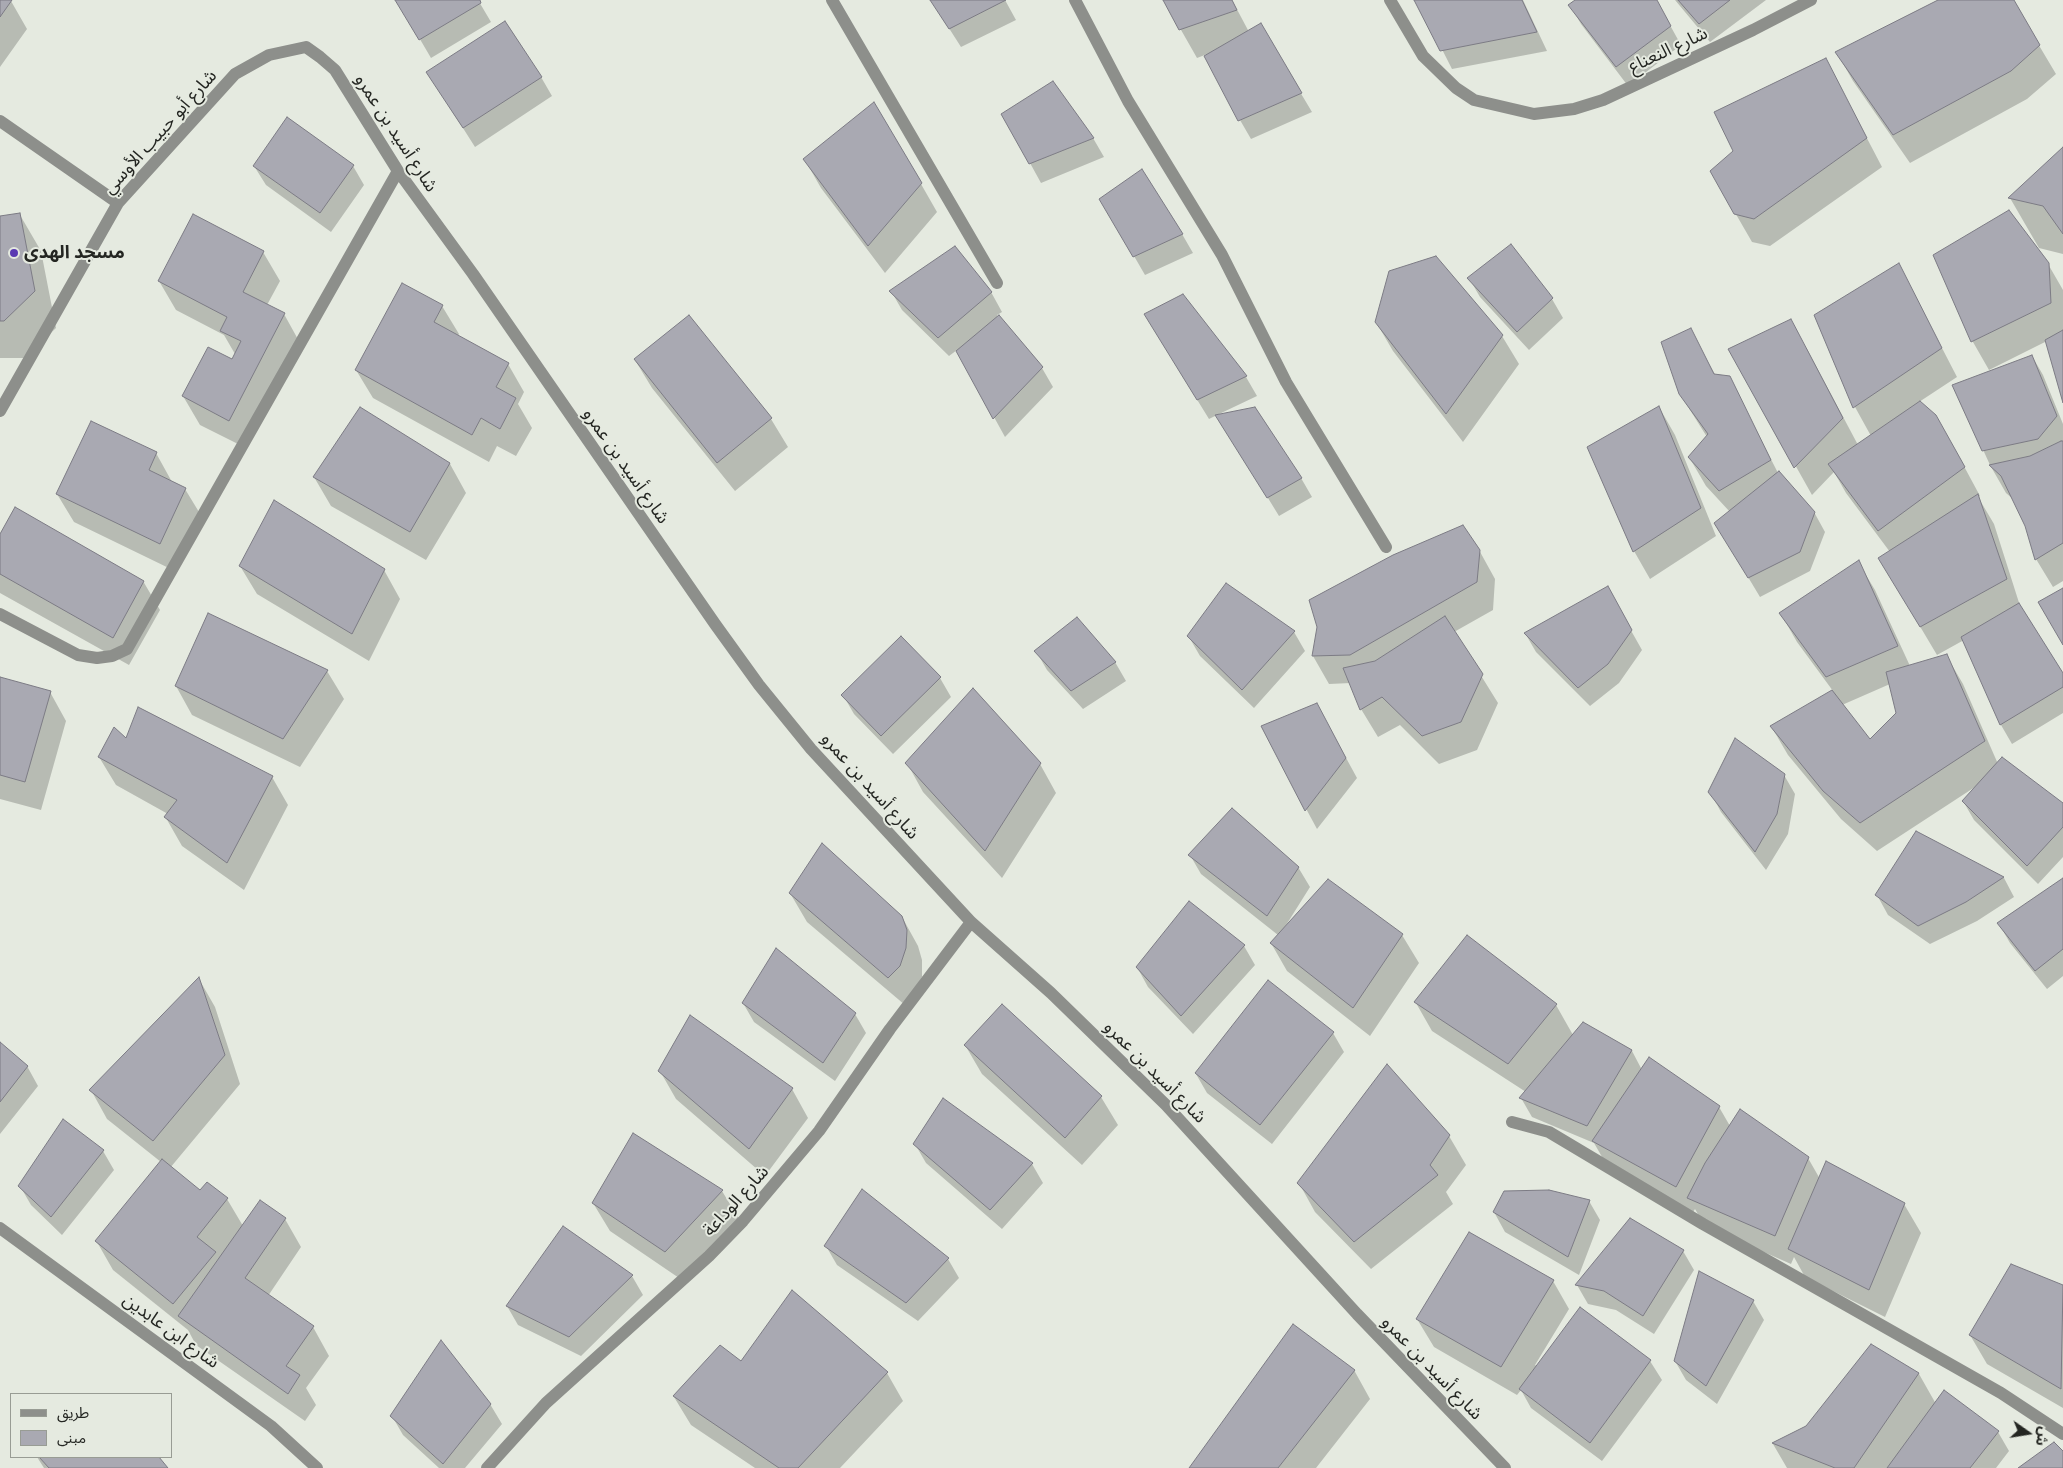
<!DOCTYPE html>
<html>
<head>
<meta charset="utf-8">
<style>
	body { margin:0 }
	#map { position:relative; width:2063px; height:1468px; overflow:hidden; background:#e5eae0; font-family:Raleway,"Noto Sans Arabic",sans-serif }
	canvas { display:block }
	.legend { position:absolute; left:10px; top:1393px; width:162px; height:65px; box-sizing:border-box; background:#e5eae0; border:1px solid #989c94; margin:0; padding:6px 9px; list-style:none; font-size:15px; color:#242622 }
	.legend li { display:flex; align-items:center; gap:10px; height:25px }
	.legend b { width:25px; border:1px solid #989c94 }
	.north { position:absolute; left:2003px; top:1408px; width:50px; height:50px; -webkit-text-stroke:4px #e5eae0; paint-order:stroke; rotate:103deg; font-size:14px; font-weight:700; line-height:20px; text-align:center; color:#242622 }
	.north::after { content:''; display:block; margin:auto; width:18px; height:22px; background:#242622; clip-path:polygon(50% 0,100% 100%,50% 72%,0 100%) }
</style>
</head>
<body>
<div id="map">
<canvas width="2063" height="1468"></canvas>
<ul class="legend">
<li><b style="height:6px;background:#8d8f8b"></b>طريق</li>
<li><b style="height:14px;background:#a9a9b2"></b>مبنى</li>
</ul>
<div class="north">ش</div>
</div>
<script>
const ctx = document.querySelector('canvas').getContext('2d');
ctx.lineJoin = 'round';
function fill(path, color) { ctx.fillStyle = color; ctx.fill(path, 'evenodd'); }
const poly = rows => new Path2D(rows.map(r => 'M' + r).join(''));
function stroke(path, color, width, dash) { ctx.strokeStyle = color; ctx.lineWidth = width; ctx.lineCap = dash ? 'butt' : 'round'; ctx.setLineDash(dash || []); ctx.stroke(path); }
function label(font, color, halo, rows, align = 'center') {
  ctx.font = font + ' Raleway,"Noto Sans Arabic",sans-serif'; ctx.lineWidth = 4; ctx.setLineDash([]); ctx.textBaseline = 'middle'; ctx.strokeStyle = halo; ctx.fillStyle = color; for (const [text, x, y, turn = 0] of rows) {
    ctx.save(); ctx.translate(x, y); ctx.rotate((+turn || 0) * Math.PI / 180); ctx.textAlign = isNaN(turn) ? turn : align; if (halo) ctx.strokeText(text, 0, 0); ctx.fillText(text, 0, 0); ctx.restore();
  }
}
const shadow = poly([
	[0,0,11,1,27,29,0,67],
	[397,0,478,0,491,22,431,58],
	[931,0,1005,0,1016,20,961,47],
	[1164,0,1232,0,1249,32,1260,25,1312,112,1251,139,1240,120,1210,53,1197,58],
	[1417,0,1523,0,1547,51,1452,69],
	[1577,0,1656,0,1681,45,1628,86,1581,24,1570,5],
	[1675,0,1766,0,1710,42],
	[1941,0,2012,0,2056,74,2027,99,1910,163,1853,81,1837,53],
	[1826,60,1882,167,1770,246,1752,242,1711,171,1734,151],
	[428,73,541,77,552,96,475,147],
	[1093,138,1104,157,1041,183,1030,163],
	[2063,148,2063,254,2039,248,2010,198],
	[805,160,921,184,937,212,885,273,821,188],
	[254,166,353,166,364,185,331,232,266,185],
	[1101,199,1182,234,1193,253,1145,275],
	[20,215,41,251,56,328,25,358,0,358,0,217],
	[263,252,280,281,267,305,284,314,300,343,246,448,200,425,183,396,232,361,235,354,224,335,176,310,159,281],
	[1934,256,2048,264,2063,290,2063,398,2047,341,1989,370,1973,342],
	[1899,265,1957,377,1919,402,1952,444,1980,496,1978,497,1994,524,2021,609,2063,676,2063,713,2012,744,2001,725,1964,640,1937,655,1896,586,1890,552,1846,493,1834,472,1812,495,1730,349,1807,349,1858,445,1871,436,1855,407,1815,316],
	[1469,278,1552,299,1563,318,1529,350,1480,297],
	[891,291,991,292,1002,312,997,315,1042,368,1053,387,1005,437,957,350,949,356,902,310],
	[1183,296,1246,377,1257,396,1217,415,1301,478,1312,497,1279,516,1217,415,1209,419,1156,333],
	[442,306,459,334,458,336,508,364,524,392,518,404,532,428,516,456,497,446,489,462,373,398,356,370],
	[688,317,771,419,788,447,735,491,652,388,635,360],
	[1376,322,1502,336,1519,364,1463,442,1393,351],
	[1690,330,1716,376,1729,377,1778,473,1814,512,1825,532,1810,571,1760,597,1727,542,1730,512,1706,486,1689,457,1707,437,1680,394],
	[2032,356,2043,375,2063,424,2063,581,2053,587,2036,559,2026,526,2014,500,2006,493,1990,465,1954,386],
	[1659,407,1675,435,1716,536,1650,579,1634,551],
	[360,409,450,464,466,493,426,560,331,506,314,477],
	[156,453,172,482,185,489,202,517,177,572,74,522,57,494],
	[0,536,143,581,160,610,129,665,0,593],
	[1479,550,1495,579,1493,610,1454,632,1498,703,1477,750,1439,764,1400,725,1378,737,1361,709,1351,683,1329,684,1313,656,1318,627],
	[1858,562,1875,590,1910,666,1946,655,1963,684,1998,764,2063,805,2063,857,2038,884,1974,820,1963,801,1975,787,1877,851,1841,819,1788,755,1771,726,1833,691,1797,642,1781,614],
	[1890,684,1897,713,1869,741,1842,705],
	[240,566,384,570,400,599,369,661,257,594],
	[1607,588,1642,650,1619,683,1590,706,1536,652,1525,633],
	[1294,632,1305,651,1254,708,1200,656,1189,637],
	[1036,651,1115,662,1126,681,1083,709,1047,670],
	[327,671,344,699,300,767,192,715,176,686],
	[940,678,951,697,893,754,854,714,843,695],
	[0,679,50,692,66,721,41,810,0,799],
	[1327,723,1357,778,1317,829,1262,727],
	[126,740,272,777,288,805,244,890,182,846,166,818,168,814,116,785,99,757],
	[907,763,1040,764,1056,793,1002,878,923,792],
	[1784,775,1795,794,1788,834,1766,870,1721,812,1710,792],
	[1917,832,2004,878,2014,897,1977,921,1930,944,1888,915,1877,895],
	[1190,855,1298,867,1310,887,1283,930,1402,935,1419,963,1370,1036,1287,971,1271,943,1278,935,1201,874],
	[2063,880,2063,976,2047,989,2010,943,1999,924],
	[790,893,902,917,918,946,922,960,922,977,905,1005,807,922],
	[1244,946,1255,965,1193,1034,1148,987,1137,967],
	[199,979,215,1007,240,1084,170,1168,200,1192,227,1199,243,1226,285,1219,301,1247,268,1296,313,1327,329,1356,306,1388,316,1405,305,1421,196,1345,188,1330,113,1270,97,1242,161,1162,107,1119,91,1090],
	[743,1003,855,1014,866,1033,835,1081,754,1022],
	[1416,1003,1556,1005,1573,1035,1583,1024,1632,1051,1642,1070,1650,1059,1719,1107,1730,1126,1808,1158,1820,1179,1904,1204,1921,1233,1885,1317,1805,1277,1794,1257,1791,1264,1705,1226,1695,1209,1692,1214,1609,1169,1594,1143,1532,1117,1521,1098,1526,1092,1432,1031],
	[1002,1005,1101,1097,1118,1125,1082,1165,982,1074,965,1045],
	[1333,1033,1344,1052,1272,1144,1207,1093,1196,1074],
	[0,1043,27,1066,38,1086,0,1134],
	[660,1071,792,1089,808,1118,765,1176,676,1099],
	[943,1100,1032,1164,1043,1183,1002,1229,926,1163,915,1144],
	[633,1135,722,1191,739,1219,682,1280,610,1231,593,1203],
	[1449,1136,1466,1165,1446,1192,1453,1204,1371,1269,1315,1212,1299,1183],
	[103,1151,114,1170,62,1235,31,1205,20,1186],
	[862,1191,948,1259,959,1278,918,1321,837,1265,826,1246],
	[1589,1201,1600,1220,1579,1275,1505,1232,1494,1212],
	[1630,1219,1683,1251,1694,1270,1654,1334,1616,1310,1588,1304,1577,1285],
	[563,1228,632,1276,643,1295,581,1356,518,1325,507,1306],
	[2012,1266,2063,1286,2063,1408,1987,1364,1970,1335],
	[1553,1281,1569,1309,1535,1365,1537,1366,1580,1309,1650,1361,1662,1380,1602,1461,1531,1408,1521,1390,1517,1395,1434,1347,1417,1319],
	[1753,1301,1764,1320,1717,1404,1686,1380,1675,1361],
	[1872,1346,1919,1374,1936,1404,1998,1432,2009,1451,1996,1468,1787,1468,1773,1444,1807,1427],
	[741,1362,887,1373,903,1401,840,1468,755,1468,691,1425,674,1397],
	[1354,1370,1370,1399,1316,1468,1192,1468],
	[490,1404,502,1424,465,1468,439,1468,403,1435,392,1416],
	[37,1457,157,1457,166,1468,44,1468]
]);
const building = poly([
	[0,0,12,0,0,17,0,0],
	[395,0,480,0,481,3,419,40,395,0],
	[930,0,1006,0,949,29,930,0],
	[1163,0,1232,0,1237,10,1179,30,1163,0],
	[1414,0,1522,0,1537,32,1440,51,1414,0],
	[1575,0,1657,0,1671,26,1616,67,1568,5,1575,0],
	[1678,0,1730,0,1699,24,1678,0],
	[1938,0,2014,0,2040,45,2011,71,1893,135,1835,52,1938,0],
	[505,21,542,77,463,128,426,72,505,21],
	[1261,23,1302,93,1238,121,1204,56,1261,23],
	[1826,58,1867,138,1754,219,1734,214,1710,171,1733,151,1714,112,1826,58],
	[1053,81,1094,138,1029,164,1001,114,1053,81],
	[874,102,922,183,868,246,803,159,874,102],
	[287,117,354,165,320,213,253,166,287,117],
	[2063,147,2063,234,2043,206,2008,198,2063,147],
	[1142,169,1183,234,1133,257,1099,199,1142,169],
	[2009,210,2049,263,2051,303,1971,342,1933,255,2009,210],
	[20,213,35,291,4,321,0,321,0,216,20,213],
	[193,214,264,251,243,292,285,313,229,421,182,396,208,347,232,359,241,341,220,331,227,317,158,281,193,214],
	[1511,244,1553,298,1517,332,1467,278,1511,244],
	[955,246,992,292,938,338,889,291,955,246],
	[1436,256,1503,335,1446,414,1375,322,1389,271,1436,256],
	[1899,263,1942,348,1853,408,1814,315,1899,263],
	[402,283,443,305,434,322,509,363,496,387,516,398,500,429,481,418,472,435,355,370,402,283],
	[1183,294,1247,376,1197,400,1144,314,1183,294],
	[689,315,772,418,717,463,634,359,689,315],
	[999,315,1043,367,993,419,956,351,999,315],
	[1791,319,1843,418,1794,468,1728,349,1791,319],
	[1691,328,1714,374,1730,376,1771,460,1719,491,1688,457,1708,434,1679,394,1661,342,1691,328],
	[2063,330,2063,403,2045,340,2063,330],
	[2032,355,2057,416,2038,439,1982,451,1952,385,2032,355],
	[1920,401,1936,415,1965,467,1878,531,1828,464,1920,401],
	[1659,406,1701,508,1633,552,1587,447,1659,406],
	[360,407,450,463,410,532,313,477,360,407],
	[1255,407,1302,478,1267,498,1215,415,1255,407],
	[91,421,157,452,149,470,186,488,160,544,56,494,91,421],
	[2061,441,2063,441,2063,543,2035,560,2025,526,2001,476,1989,465,2030,456,2061,441],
	[1779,471,1815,512,1800,552,1748,578,1714,523,1779,471],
	[1978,494,2007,579,1920,627,1878,558,1978,494],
	[274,500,385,569,352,634,239,566,274,500],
	[15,507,144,581,113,638,0,574,0,534,15,507],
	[1463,525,1480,550,1477,582,1350,655,1312,656,1317,627,1309,600,1393,555,1463,525],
	[1859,560,1898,646,1826,677,1779,613,1859,560],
	[1226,583,1295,631,1242,690,1187,636,1226,583],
	[1608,586,1632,630,1608,664,1578,688,1524,633,1608,586],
	[2063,588,2063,645,2038,602,2063,588],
	[2019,603,2063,673,2063,687,2000,725,1961,637,2019,603],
	[208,613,328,670,283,739,175,686,208,613],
	[1445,616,1483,674,1461,722,1422,736,1382,697,1360,710,1343,668,1375,661,1445,616],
	[1077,617,1116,662,1071,691,1034,651,1077,617],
	[901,636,941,677,881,736,841,695,901,636],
	[1947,654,1985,741,1860,823,1823,791,1770,726,1832,690,1870,739,1896,713,1886,672,1947,654],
	[0,677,51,691,25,782,0,775,0,677],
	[973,688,1041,763,985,851,905,763,973,688],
	[1317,703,1346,758,1305,811,1261,726,1317,703],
	[138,707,273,776,227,863,164,817,177,800,98,757,114,727,126,738,138,707],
	[1735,738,1785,774,1777,814,1755,852,1708,792,1735,738],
	[2002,757,2063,803,2063,827,2027,866,1962,801,2002,757],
	[1232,808,1299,867,1267,916,1188,855,1232,808],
	[1916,831,2004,877,1966,902,1918,926,1875,895,1916,831],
	[822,843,902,916,907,930,906,948,900,966,888,978,789,893,822,843],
	[2063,878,2063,949,2035,971,1997,923,2063,878],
	[1328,879,1403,934,1353,1008,1270,943,1328,879],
	[1189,901,1245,945,1181,1016,1136,967,1189,901],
	[1467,935,1557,1004,1508,1064,1414,1002,1467,935],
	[776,948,856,1013,823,1063,742,1003,776,948],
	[199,977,225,1055,153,1141,89,1090,199,977],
	[1268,980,1334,1032,1260,1125,1195,1073,1268,980],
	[1002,1004,1102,1096,1065,1138,964,1045,1002,1004],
	[690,1015,793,1088,749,1149,658,1071,690,1015],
	[1583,1022,1632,1050,1587,1126,1519,1098,1583,1022],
	[0,1042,28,1066,0,1102,0,1042],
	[1649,1057,1720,1106,1676,1187,1592,1141,1649,1057],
	[1387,1064,1450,1135,1430,1165,1438,1175,1354,1242,1297,1183,1387,1064],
	[943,1098,1033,1163,990,1210,913,1144,943,1098],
	[1740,1109,1809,1157,1775,1236,1687,1198,1705,1163,1740,1109],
	[63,1119,104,1150,51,1217,18,1186,63,1119],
	[633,1133,723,1190,665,1252,592,1203,633,1133],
	[162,1159,200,1190,207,1182,228,1198,197,1237,216,1252,173,1304,95,1241,162,1159],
	[1826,1161,1905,1203,1869,1290,1788,1249,1826,1161],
	[862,1189,949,1258,906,1303,824,1246,862,1189],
	[1549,1190,1590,1200,1568,1257,1493,1212,1504,1191,1549,1190],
	[260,1200,286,1218,245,1278,314,1326,286,1366,300,1375,288,1394,178,1316,260,1200],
	[1630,1218,1684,1250,1643,1316,1604,1291,1575,1285,1630,1218],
	[563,1226,633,1275,569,1337,506,1306,563,1226],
	[1469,1232,1554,1280,1501,1367,1416,1319,1469,1232],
	[2011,1264,2063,1285,2061,1389,1969,1335,2011,1264],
	[1699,1271,1754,1300,1706,1386,1674,1361,1699,1271],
	[792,1290,888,1372,798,1468,779,1468,673,1396,720,1345,741,1361,792,1290],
	[1580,1307,1651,1360,1590,1443,1519,1389,1580,1307],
	[1293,1324,1355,1370,1278,1468,1189,1468,1293,1324],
	[441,1340,491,1404,443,1464,390,1416,441,1340],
	[1871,1344,1919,1373,1854,1468,1835,1468,1772,1443,1806,1426,1871,1344],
	[1944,1390,1999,1431,1970,1468,1887,1468,1944,1390],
	[2054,1442,2063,1451,2063,1468,2018,1468,2054,1442],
	[39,1457,159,1457,168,1468,49,1468,39,1457]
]);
const street = poly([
	[832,0,997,283],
	[1075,0,1128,101,1222,255,1286,382,1386,547],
	[1390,0,1423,56,1456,88,1474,100,1534,114,1574,109,1603,100,1753,30,1811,0],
	[0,121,118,203],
	[0,411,118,203,235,74,269,55,306,47,320,57,335,70,398,171,473,274,715,624,759,685,811,749,971,922,1051,993,1166,1105,1357,1314,1505,1468],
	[0,614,78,655,97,658,112,656,127,649,398,171],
	[1512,1122,1549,1132,1703,1224,2001,1393,2063,1434],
	[0,1228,271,1426,317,1468],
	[487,1468,546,1403,709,1256,743,1221,819,1131,890,1029,971,922]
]);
const markers = [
	[14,253,5,"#5a3ab2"]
];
const streetNames = [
	["شارع النعناع",1668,50,-25],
	["شارع أبو حبيب الأوسي",160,132,-48],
	["شارع أسيد بن عمرو",396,133,57],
	["شارع أسيد بن عمرو",626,466,55],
	["شارع أسيد بن عمرو",870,786,48],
	["شارع أسيد بن عمرو",1155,1072,45],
	["شارع الوداعة",736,1201,-48],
	["شارع ابن عابدين",171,1331,36],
	["شارع أسيد بن عمرو",1432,1368,46]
];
const poiNames = [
	["مسجد الهدى",24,253]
];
fill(shadow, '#0003');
fill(building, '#a9a9b2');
stroke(building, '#7c7b84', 1);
stroke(street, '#8d8f8b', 12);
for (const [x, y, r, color] of markers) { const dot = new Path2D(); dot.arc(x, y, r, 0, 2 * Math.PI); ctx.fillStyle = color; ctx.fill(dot); stroke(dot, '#e5eae0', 2); }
label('18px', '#242622', '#e5eae0', streetNames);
label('bold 18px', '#242622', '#e5eae0', poiNames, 'left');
</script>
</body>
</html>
